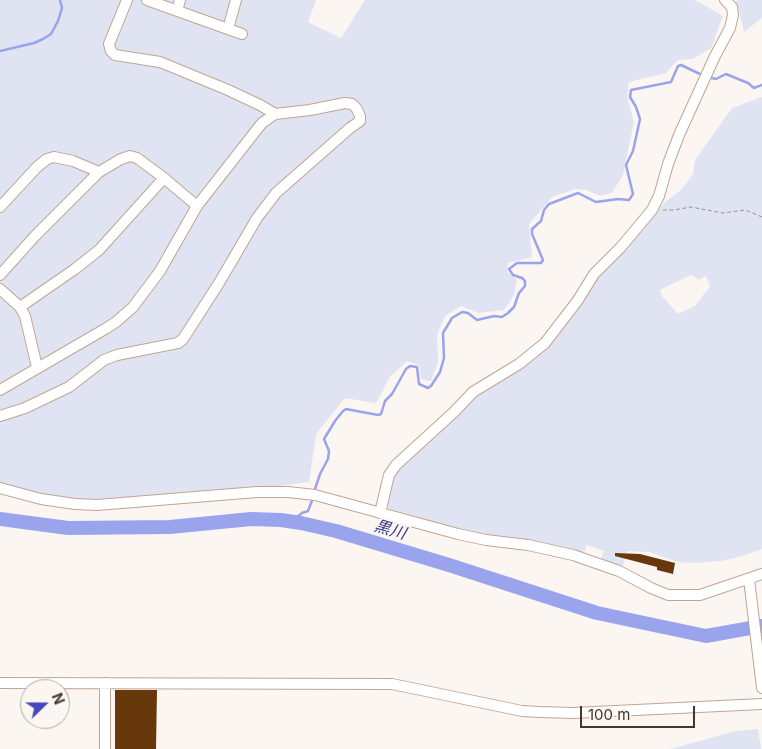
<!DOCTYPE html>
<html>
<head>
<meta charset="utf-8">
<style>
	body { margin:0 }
	#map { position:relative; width:762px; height:749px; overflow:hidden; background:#fcf6f2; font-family:Inter,sans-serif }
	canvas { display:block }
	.north { position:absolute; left:20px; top:679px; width:50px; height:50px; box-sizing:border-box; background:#fcf6f2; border:1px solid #b2a9a4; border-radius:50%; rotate:68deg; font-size:14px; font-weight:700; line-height:20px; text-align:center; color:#42362e }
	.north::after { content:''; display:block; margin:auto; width:18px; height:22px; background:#4748be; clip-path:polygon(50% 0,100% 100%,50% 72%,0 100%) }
	.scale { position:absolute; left:580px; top:706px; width:115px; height:22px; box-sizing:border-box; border:2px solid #42362e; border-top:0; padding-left:6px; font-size:15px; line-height:18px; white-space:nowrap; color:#42362e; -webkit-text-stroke:4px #fcf6f2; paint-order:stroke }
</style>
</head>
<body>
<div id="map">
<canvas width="762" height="749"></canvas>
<div class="north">N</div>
<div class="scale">100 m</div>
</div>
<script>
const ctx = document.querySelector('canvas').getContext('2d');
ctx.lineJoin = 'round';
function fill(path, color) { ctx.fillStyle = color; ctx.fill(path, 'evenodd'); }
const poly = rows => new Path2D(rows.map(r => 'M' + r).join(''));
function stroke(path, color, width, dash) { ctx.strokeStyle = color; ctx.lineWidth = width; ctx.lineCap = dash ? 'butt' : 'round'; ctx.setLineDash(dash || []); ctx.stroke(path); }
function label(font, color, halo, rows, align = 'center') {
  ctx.font = font + ' Inter,"Noto Sans JP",sans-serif'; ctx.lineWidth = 5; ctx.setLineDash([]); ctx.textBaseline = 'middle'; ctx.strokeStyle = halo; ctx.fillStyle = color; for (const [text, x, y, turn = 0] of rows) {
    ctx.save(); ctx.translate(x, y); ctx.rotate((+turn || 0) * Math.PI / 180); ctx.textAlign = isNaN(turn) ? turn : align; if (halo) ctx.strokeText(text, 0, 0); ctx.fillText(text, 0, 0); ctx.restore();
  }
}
const green = poly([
	[0,0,316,0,308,22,341,38,365,0,695,0,723,16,711,48,693,59,678,60,666,73,629,82,627,97,634,122,623,175,612,193,600,196,586,190,576,189,552,197,529,224,532,257,508,263,507,272,517,280,514,295,504,310,478,313,461,306,445,316,437,335,438,362,431,381,421,379,419,365,407,361,390,377,376,403,345,398,316,434,309,482,265,488,182,492,116,500,79,501,41,496,0,486],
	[736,0,762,0,762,18,744,32],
	[762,97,762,549,739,557,721,561,693,563,678,562,649,552,627,551,622,569,600,561,604,551,587,545,583,556,487,539,388,508,388,497,394,476,409,455,475,395,520,367,597,275,630,244,665,202,681,190,693,174,695,160,732,108],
	[691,275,699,280,706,276,710,286,695,306,678,314,662,296,660,290],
	[758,729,761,749,670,749,736,731]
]);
const stream = poly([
	[0,51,34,43,43,39,51,34,58,21,62,8,60,0],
	[707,77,716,79,726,74,748,83,754,88,762,85],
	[314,492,320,474,328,459,329,451,324,439,335,421,343,411,346,409,378,415,381,414,385,401,392,394,406,369,410,366,417,367,419,384,428,388,431,386,440,372,444,358,443,333,452,318,462,312,468,313,477,320,494,316,502,317,508,313,514,307,519,293,525,286,525,281,522,278,513,275,509,269,517,263,541,263,543,260,532,234,532,229,541,221,544,210,549,204,578,193,596,202,618,199,629,200,633,194,626,165,633,151,640,119,636,107,630,97,631,90,671,82,678,66,681,65,702,75],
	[291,522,302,513,308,511,313,498]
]);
const river = poly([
	[0,519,68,528,170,527,251,519,281,520,301,523,336,531,449,565,597,613,706,636,762,626]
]);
const building = poly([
	[615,553,640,554,675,563,673,574,657,570,657,567,615,556],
	[115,690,157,690,156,749,115,749]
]);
const path = poly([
	[663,210,674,210,691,207,723,213,745,210,762,217]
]);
const minor = poly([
	[147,0,228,29,236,0],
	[177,11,180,0],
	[228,29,242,34],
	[0,207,37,167,47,159,54,157,73,161,99,172,121,159,130,156,137,158,164,178,197,206],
	[0,275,35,236,99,172],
	[0,289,20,307,25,316,37,367],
	[20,307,75,269,99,250,164,178],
	[0,390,105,329,116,322,133,307,160,271,197,206,262,123,275,114],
	[0,416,25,408,69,387,104,360,117,355,178,343,183,339,219,283,257,218,276,193,350,128,360,121,360,116,357,109,352,104,345,103,310,110,275,114,260,105,228,90,160,62,115,55,111,51,109,44,127,0],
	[0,488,41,499,75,504,97,505,257,492,288,492,315,495,458,534,486,540,528,545,573,555,619,571,651,588,668,595,700,595,762,574],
	[380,513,389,475,396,465,454,412,473,392,519,364,545,343,578,300,594,274,621,247,652,210,659,196,668,164,679,135,715,56,730,28,733,15,732,7,725,0],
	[749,579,762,688],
	[0,683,392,684,522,711,540,712,573,713,762,704],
	[105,683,105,749]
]);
const waterNames = [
	["黒川",390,530,16]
];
fill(green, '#e0e3f2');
stroke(stream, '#99a4ed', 2.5);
stroke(river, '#99a4ed', 14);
fill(building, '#67380c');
stroke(minor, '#c1a590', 12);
stroke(path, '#9a918b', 1, [4, 2.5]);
stroke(minor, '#fff', 10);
label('italic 16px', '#313287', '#fcf6f2', waterNames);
</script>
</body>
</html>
